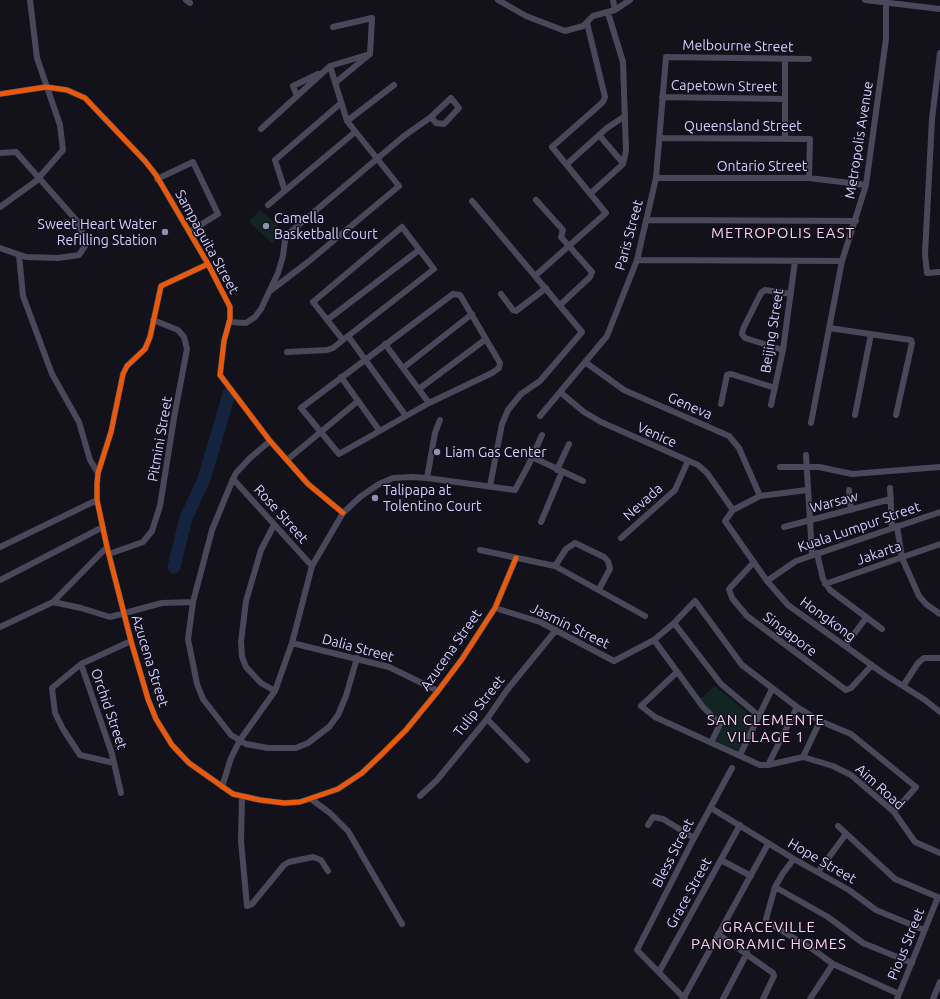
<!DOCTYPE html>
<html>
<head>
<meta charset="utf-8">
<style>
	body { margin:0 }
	canvas { display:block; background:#13121a }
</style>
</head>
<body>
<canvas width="940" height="999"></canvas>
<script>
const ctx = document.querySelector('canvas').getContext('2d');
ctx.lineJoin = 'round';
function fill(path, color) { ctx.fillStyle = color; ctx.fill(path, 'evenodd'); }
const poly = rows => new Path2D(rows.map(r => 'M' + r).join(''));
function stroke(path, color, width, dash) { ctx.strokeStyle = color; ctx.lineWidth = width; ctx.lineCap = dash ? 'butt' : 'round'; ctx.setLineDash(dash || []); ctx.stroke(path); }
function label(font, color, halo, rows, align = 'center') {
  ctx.font = font + ' Ubuntu,sans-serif'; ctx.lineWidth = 3; ctx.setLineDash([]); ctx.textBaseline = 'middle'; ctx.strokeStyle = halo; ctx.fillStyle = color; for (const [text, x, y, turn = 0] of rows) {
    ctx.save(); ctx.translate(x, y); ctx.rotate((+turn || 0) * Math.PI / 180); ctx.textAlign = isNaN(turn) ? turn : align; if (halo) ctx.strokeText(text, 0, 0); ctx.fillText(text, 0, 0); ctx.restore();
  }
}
const green = poly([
	[260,210,283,231,272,243,249,222],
	[715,686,754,718,740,752,718,742,716,739,723,723,699,700]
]);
const river = poly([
	[174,567,186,518,204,479,229,394]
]);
const street = poly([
	[186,0,190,3],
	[498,0,526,16,565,31,583,26,593,16,615,10,630,0],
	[613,0,615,10],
	[865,0,940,9],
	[333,27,372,18,370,54,335,83],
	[940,53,932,119,925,254,927,273,940,272],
	[785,59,785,138],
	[0,94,46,87,67,90,85,98,145,161,156,175,208,264,230,307,230,319,224,341,220,375,270,441,308,484,343,513],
	[297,96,293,86,318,74],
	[662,97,785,99],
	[347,121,394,85],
	[261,129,330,66,370,54],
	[599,135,623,163],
	[661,138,810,139,809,178],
	[0,153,16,152,77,221,87,243,79,255,58,258,26,257,0,248],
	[567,164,607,128,625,116],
	[656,178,809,178,866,185],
	[157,179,193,162,218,214,189,232],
	[285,191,275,160,341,103],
	[591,193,623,164,626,151,623,62,608,13],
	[536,200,563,230,561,237,592,272,590,277,560,305],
	[472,201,582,332,540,381,521,394,508,410,502,424,490,486],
	[268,205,355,132],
	[0,207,36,181,63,150,60,125,37,58,30,0],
	[646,220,856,221],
	[402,227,434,269,343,340,313,302,402,227],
	[19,255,23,296,52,374,79,422,90,460,98,473],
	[637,260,842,261],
	[208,264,161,286,150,337,145,349,127,366,123,374,111,432,98,473,97,484,97,500,107,547,131,641,148,699,156,719,172,745,189,763,233,794,260,800,284,803,300,802,338,789,362,773,382,754,406,730,438,691,462,659,495,608,516,558],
	[535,276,606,213,552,147,603,102,605,97,587,23],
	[270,291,308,262,399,186,347,121,330,66],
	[453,294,460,295,463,300,500,363,499,368,492,373,429,403,339,454,301,408,453,294],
	[501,294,513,310,516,311,546,288],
	[327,320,419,250],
	[230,322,246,323,255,317,261,309,278,273,283,256,285,240,288,234,404,136,431,117,451,98,459,108,444,124,436,123,431,117],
	[829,328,911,340,912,343,896,415],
	[348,336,406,416],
	[385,344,429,403],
	[783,350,745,338,742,334,743,329,761,293,765,290,791,294],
	[287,352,327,350,333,348,343,340],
	[585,362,624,390,729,436,739,448,760,496],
	[403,368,472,314],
	[341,377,379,430],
	[419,389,486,339],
	[560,392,584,412,601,422,698,465,707,473,733,510],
	[721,404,727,375,731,374,775,388],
	[771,405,783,350,795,261],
	[855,415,871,334],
	[540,416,607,336,637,260,656,178,666,57,809,59],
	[811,423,842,261,866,185,886,39,886,0],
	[270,441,250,458,236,473,233,479,212,530,193,602,188,639,197,684,203,699,231,735,246,744,268,748,296,748,308,743,329,727,338,715,346,696,357,658],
	[806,455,812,554],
	[532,457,583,481],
	[287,460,358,401],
	[780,467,819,467,852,474,940,467],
	[557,470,569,444],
	[427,478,435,433,440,420],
	[233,479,312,566],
	[890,488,892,528],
	[807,490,760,496,733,510,725,521,767,581,788,605,884,674,925,700,940,712],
	[849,490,851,510],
	[541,522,562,472],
	[274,525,261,550,246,601,241,642,242,657,246,667,261,683,275,691],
	[897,526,902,558,919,596,926,604,940,614],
	[784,527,891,499],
	[621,538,675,490,688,461],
	[0,547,97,500],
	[480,550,555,566,645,616],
	[817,553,823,579,830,590,882,629],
	[109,554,143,542,152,531,160,506,174,418,187,349,184,337,178,330,153,320],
	[754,562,729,589,732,598,747,616,846,690,851,688,872,665],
	[555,566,566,549,575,543,604,557,608,561,610,569,599,589],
	[0,580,103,527],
	[767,581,796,561,940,512],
	[825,584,940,544],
	[53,602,81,608,110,617,162,603,193,602],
	[495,608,540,622,614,661,654,640,674,623,695,601,742,665,797,707,820,721,851,734,916,787,894,812],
	[674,623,721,684,758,715],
	[0,627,53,602,107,547],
	[654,640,703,707,720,724,712,741],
	[292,643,389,667,438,691],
	[845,646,866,618],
	[81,664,52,688,55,713,63,729,80,755,114,763],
	[676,673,641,706,655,717,760,765,768,765,803,757,833,766,851,775,894,812,915,842,940,853],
	[903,686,918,663,924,658,940,658],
	[487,719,527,760],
	[740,755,772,689],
	[803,757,820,721],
	[768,765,797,707],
	[222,787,231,758,240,740,275,691,292,643,312,566,343,513,360,497,379,484,393,478,412,477,427,478,515,490,529,464,542,435],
	[121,793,112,754,81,664,131,641],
	[420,796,437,780,487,719,507,690,556,630],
	[242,797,241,841,247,906,252,904,284,865,289,862,313,857,321,860,328,871],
	[311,799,330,813,348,831,402,924],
	[711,808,794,859,849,890,876,910,924,930],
	[648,825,653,817,663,819,694,838],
	[838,826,895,879,940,898],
	[794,859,783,873,775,887,766,919,767,922,814,950,833,964,899,994],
	[721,860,751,876],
	[818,872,846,834],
	[775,887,828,917,863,943,912,963],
	[718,934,773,973,774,976,763,999],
	[659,972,740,825],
	[684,997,768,844],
	[685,999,637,950,694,838,732,768],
	[723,999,747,953],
	[810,999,833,964],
	[897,999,938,897],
	[933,999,940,982]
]);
const cycleway = poly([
	[0,94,46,87,67,90,85,98,145,161,156,175,208,264,230,307,230,319,224,341,220,375,270,441,308,484,343,513],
	[208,264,161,286,150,337,145,349,127,366,123,374,111,432,98,473,97,484,97,500,107,547,131,641,148,699,156,719,172,745,189,763,233,794,260,800,284,803,300,802,338,789,362,773,382,754,406,730,438,691,462,659,495,608,516,558]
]);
const markers = [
	[266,226,4,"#928eac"],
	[165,232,4,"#928eac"],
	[437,452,4,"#928eac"],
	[375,498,4,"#928eac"]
];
const streetNames = [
	["Melbourne Street",738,46,1],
	["Capetown Street",724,86,1],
	["Queensland Street",743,126],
	["Metropolis Avenue",859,140,-81],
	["Ontario Street",762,166],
	["Paris Street",629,235,-75],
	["Sampaguita Street",207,242,61],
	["Beijing Street",772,331,-81],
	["Geneva",690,406,24],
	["Venice",657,435,24],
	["Pitmini Street",160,439,-80],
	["Nevada",643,502,-42],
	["Warsaw",834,502,-15],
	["Rose Street",281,514,48],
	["Kuala Lumpur Street",859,527,-19],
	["Jakarta",879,553,-19],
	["Hongkong",828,619,36],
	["Jasmin Street",570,626,26],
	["Singapore",790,634,37],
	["Dalia Street",358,648,15],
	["Azucena Street",451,650,-55],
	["Azucena Street",150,661,73],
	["Tulip Street",479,706,-52],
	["Orchid Street",109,709,71],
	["Aim Road",880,787,42],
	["Bless Street",673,853,-63],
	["Hope Street",822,861,30],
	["Grace Street",689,893,-61],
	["Pious Street",906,944,-68]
];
const poiNames = [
	["Camella",274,218],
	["Basketball Court",274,234],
	["Sweet Heart Water",157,224,"right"],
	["Refilling Station",157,240,"right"],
	["Liam Gas Center",445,452],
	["Talipapa at",383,490],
	["Tolentino Court",383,506]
];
const neighbourhoodNames = [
	["METROPOLIS EAST",783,233],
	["SAN CLEMENTE",766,720],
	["VILLAGE 1",766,737],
	["GRACEVILLE",769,927],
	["PANORAMIC HOMES",769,944]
];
fill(green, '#122424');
stroke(river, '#14233e', 13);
stroke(street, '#49485a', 6);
stroke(cycleway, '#e8590c', 5);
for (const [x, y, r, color] of markers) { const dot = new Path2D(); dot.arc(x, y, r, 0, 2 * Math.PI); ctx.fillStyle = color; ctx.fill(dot); stroke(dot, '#110e1e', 1.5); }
label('14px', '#d6d0fa', '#110e1e', streetNames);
label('14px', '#d6d0fa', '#110e1e', poiNames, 'left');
ctx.letterSpacing = '1px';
label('15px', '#fad2eb', '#110e1e', neighbourhoodNames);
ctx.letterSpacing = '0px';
</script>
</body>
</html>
